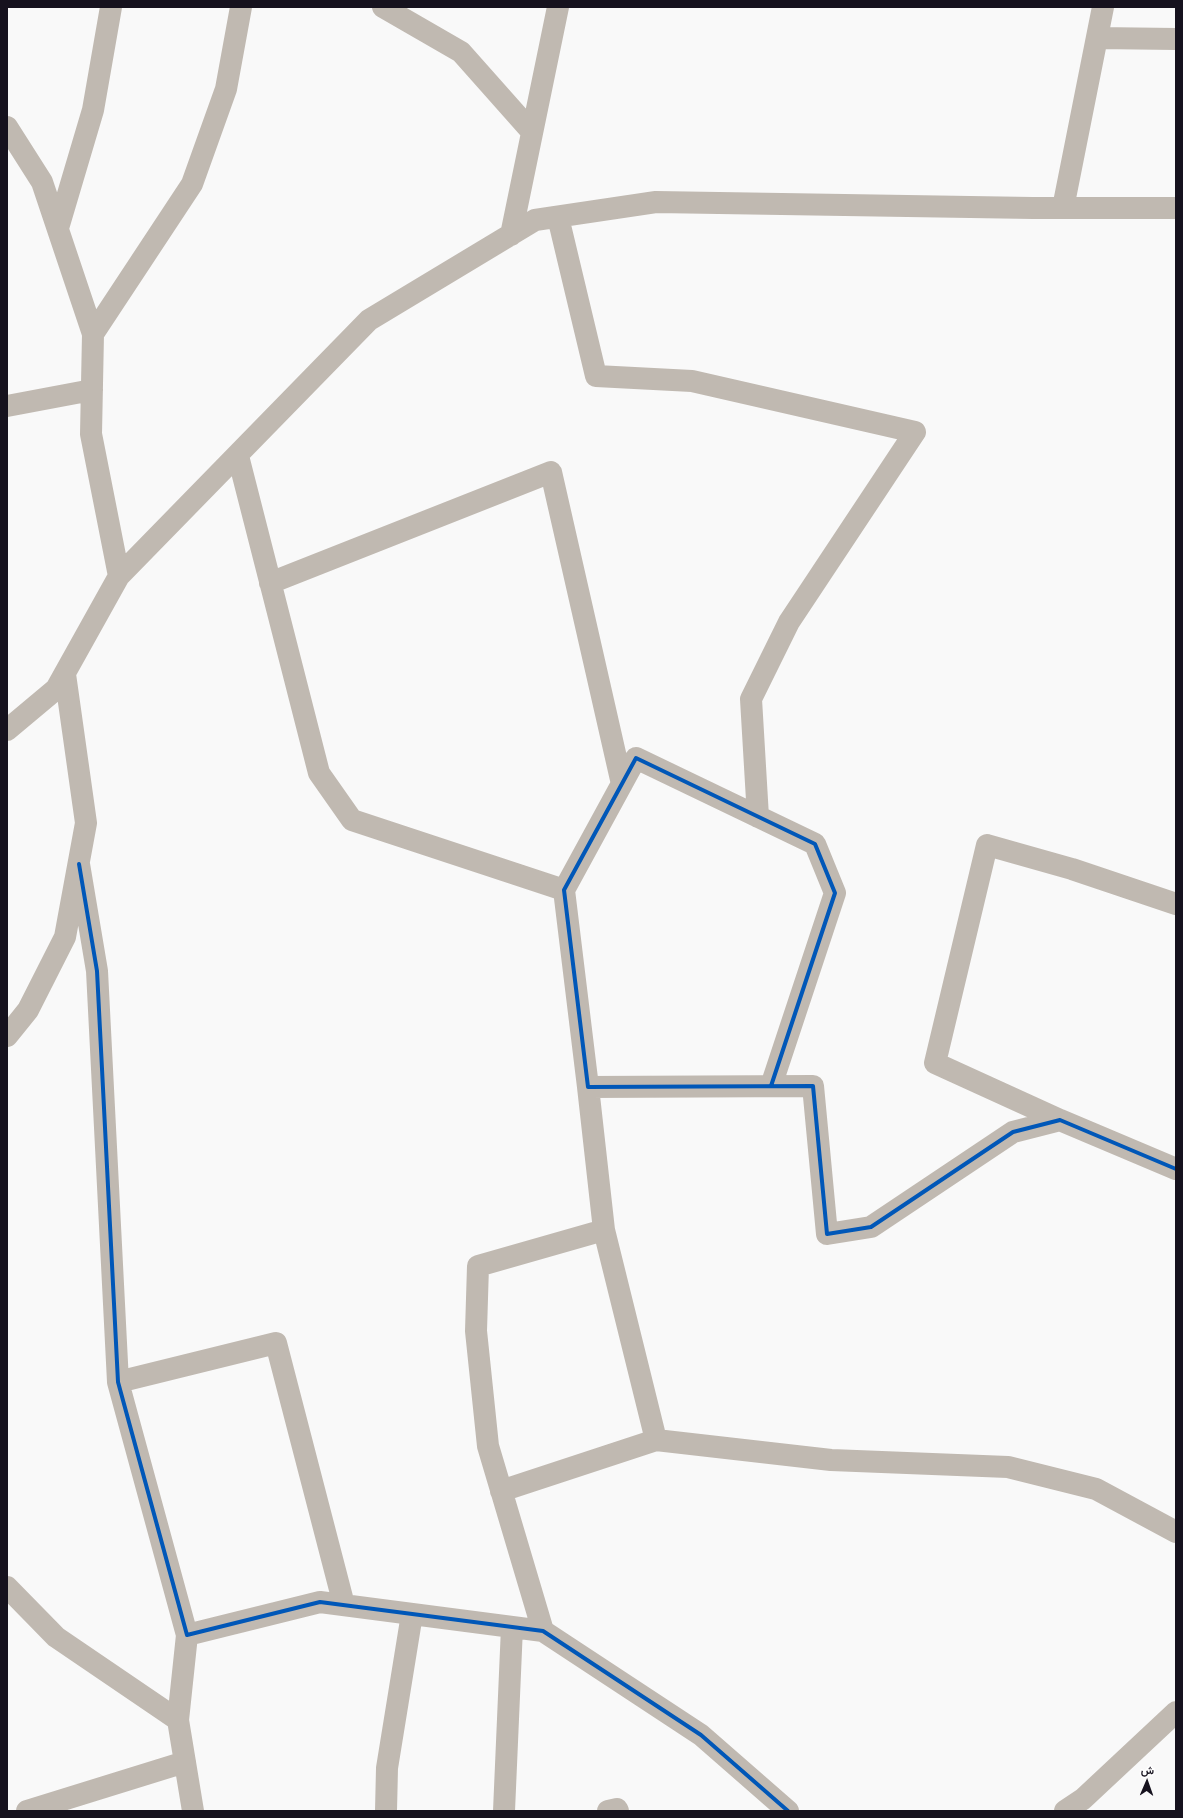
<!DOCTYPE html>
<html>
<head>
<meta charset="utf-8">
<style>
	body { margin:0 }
	#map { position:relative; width:1183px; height:1818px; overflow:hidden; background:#f9f9f9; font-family:Montserrat,Vazirmatn,sans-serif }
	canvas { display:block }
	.frame { position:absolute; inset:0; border:8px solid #16121e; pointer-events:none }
	.north { position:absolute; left:1127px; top:1762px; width:40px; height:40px; -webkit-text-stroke:3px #fff; paint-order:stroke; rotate:2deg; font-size:11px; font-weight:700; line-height:16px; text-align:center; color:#16121e }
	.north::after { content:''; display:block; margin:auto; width:14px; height:18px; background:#16121e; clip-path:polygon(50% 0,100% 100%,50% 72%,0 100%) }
</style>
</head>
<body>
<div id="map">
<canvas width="1183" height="1818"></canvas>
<div class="frame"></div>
<div class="north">ش</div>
</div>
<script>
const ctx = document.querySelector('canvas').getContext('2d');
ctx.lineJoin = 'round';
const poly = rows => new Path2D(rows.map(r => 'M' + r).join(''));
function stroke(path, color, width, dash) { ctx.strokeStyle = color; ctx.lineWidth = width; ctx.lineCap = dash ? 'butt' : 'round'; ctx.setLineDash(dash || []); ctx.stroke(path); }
const minor = poly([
	[383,7,461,52,532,132],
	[1097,38,1176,39],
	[7,127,42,182,93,334,91,434,119,576],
	[1063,208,1103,7],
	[558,217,596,376,692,381,915,432,789,622,751,699,758,817],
	[58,228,93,110,111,7],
	[511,235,558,7],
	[93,334,192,184,226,89,241,7],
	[7,406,92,390],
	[238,456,319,773,352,820,564,890],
	[270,583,551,472,622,784],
	[7,730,56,689,119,576,369,320,535,220,656,202,1033,208,1176,208],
	[79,864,97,971,118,1382,187,1635,320,1602,543,1631,701,1735,788,1811],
	[7,1036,28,1010,65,937,86,823,65,674],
	[771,1086,835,893,815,844,636,758,564,890,588,1087,813,1086,827,1234,871,1227,1013,1132,1060,1120,1176,1169],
	[1060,1120,935,1063,987,845,1072,869,1176,904],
	[604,1230,656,1440],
	[118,1382,276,1343,344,1605],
	[501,1491,656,1440,831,1460,1008,1467,1096,1489,1176,1532],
	[7,1587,56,1637,178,1720,193,1811],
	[543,1631,488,1446,476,1331,478,1266,604,1230,588,1087],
	[178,1720,187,1635],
	[27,1811,185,1762],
	[386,1811,387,1768,412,1614],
	[504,1811,512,1627],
	[608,1811,617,1809,618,1811],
	[1065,1811,1083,1799,1176,1712]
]);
const cycleway = poly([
	[79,864,97,971,118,1382,187,1635,320,1602,543,1631,701,1735,788,1811],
	[771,1086,835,893,815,844,636,758,564,890,588,1087,813,1086,827,1234,871,1227,1013,1132,1060,1120,1176,1169]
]);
stroke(minor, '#c0b9b1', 22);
stroke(cycleway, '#0057b8', 4);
</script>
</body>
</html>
